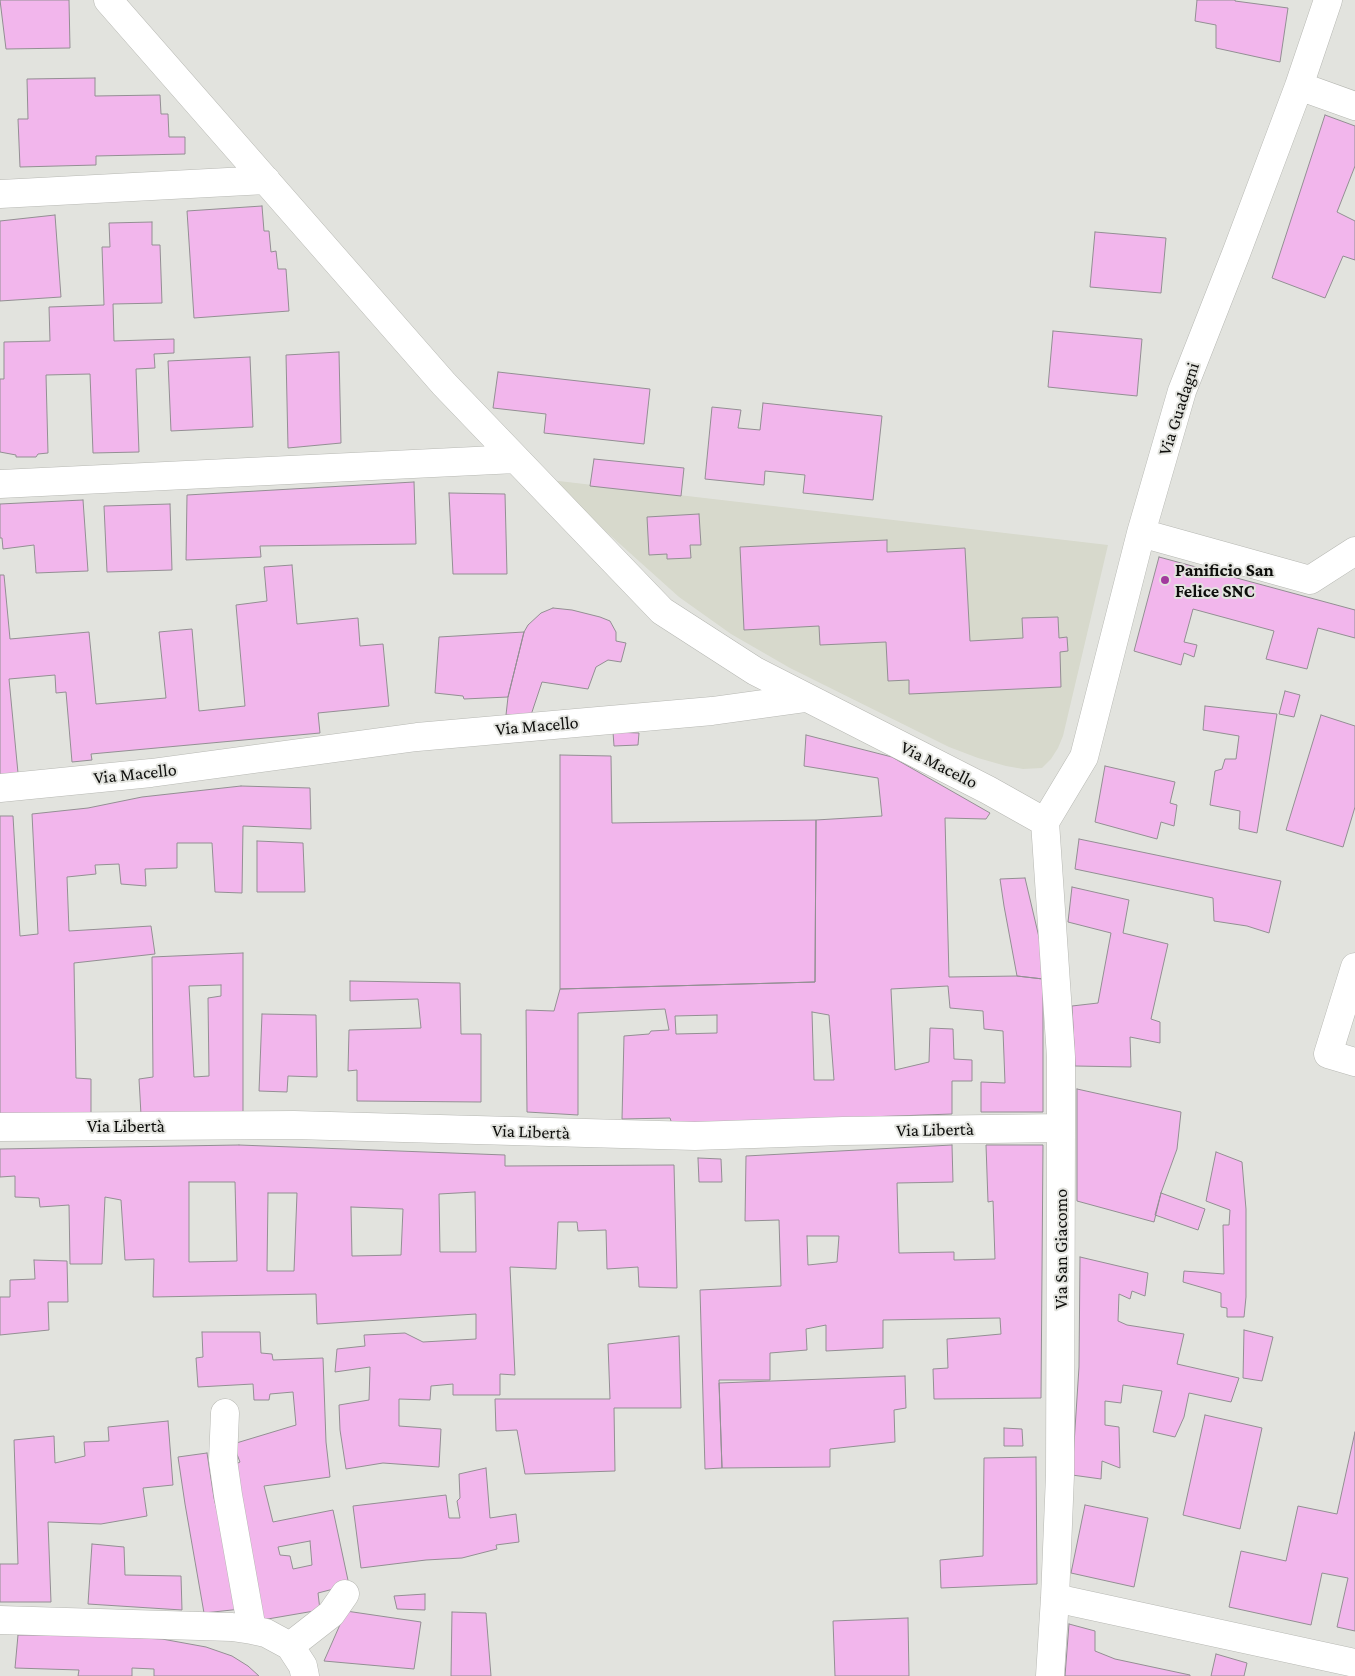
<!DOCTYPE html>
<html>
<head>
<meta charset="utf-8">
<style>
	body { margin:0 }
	canvas { display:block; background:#e2e3de }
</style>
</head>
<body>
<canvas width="1355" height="1676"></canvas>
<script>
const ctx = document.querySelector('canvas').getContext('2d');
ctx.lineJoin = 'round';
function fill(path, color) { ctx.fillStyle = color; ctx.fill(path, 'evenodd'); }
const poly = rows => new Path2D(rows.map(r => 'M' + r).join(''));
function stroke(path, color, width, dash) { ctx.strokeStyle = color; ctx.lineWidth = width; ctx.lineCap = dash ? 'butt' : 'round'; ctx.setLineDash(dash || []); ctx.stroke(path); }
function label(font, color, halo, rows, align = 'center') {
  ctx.font = font + ' "Crimson Pro",serif'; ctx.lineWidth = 4; ctx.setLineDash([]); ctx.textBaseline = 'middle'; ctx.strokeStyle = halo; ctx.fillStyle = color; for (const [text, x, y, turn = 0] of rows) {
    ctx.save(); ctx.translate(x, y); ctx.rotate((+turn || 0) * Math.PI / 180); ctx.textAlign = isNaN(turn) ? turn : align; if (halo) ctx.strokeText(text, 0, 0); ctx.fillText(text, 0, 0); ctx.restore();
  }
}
const built = poly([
	[550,480,1108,545,1063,736,1058,748,1051,759,1042,768,1023,769,1006,766,978,758,949,747,790,668,731,634,679,597,592,519]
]);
const building = poly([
	[0,0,69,0,70,48,6,49,0,0],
	[1197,0,1235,0,1235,1,1288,8,1280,62,1216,48,1216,25,1195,21,1197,0],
	[95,78,95,96,160,95,161,114,168,114,169,137,185,137,185,154,96,156,96,165,20,167,18,119,28,119,27,79,95,78],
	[1325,115,1355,126,1355,166,1337,212,1355,221,1355,260,1343,256,1325,298,1272,278,1325,115],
	[262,206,264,231,269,231,271,252,276,251,278,269,286,269,289,311,194,318,187,211,262,206],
	[55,215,61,297,0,301,0,221,55,215],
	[152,222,152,245,160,245,162,303,113,304,114,341,174,339,174,353,154,354,155,368,136,369,139,452,93,453,90,374,46,375,48,453,38,454,36,457,16,457,16,455,0,452,0,379,4,379,4,342,50,341,49,307,104,305,102,247,110,247,109,223,152,222],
	[1095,232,1166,238,1161,293,1090,287,1095,232],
	[1053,331,1142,339,1137,396,1048,387,1053,331],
	[339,352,341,443,288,448,286,355,339,352],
	[250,357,253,427,171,431,168,361,250,357],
	[498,372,650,389,644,444,544,433,546,414,493,408,498,372],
	[763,403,882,416,873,500,803,493,805,475,765,471,764,485,705,479,712,407,741,410,738,428,760,430,763,403],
	[594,459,684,468,681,496,590,486,594,459],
	[414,482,416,544,260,546,261,557,186,560,187,495,414,482],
	[449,493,505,494,507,574,453,574,449,493],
	[83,500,88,571,36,573,34,545,3,549,2,538,0,538,0,504,83,500],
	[170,504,172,570,107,572,104,506,170,504],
	[699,514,701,545,690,545,691,558,667,559,667,554,649,555,647,517,699,514],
	[887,540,887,552,965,548,970,641,1023,638,1022,618,1058,617,1059,638,1067,637,1068,651,1060,652,1061,687,909,694,909,680,888,681,886,642,820,645,819,626,744,630,740,547,887,540],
	[1159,557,1355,610,1355,638,1318,628,1307,669,1266,659,1274,631,1193,609,1184,642,1197,645,1194,657,1184,653,1181,665,1134,651,1159,557],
	[292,565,297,624,358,618,360,646,383,644,389,706,318,713,320,733,91,754,92,760,72,762,66,692,56,693,55,675,9,679,18,773,0,775,0,575,4,575,10,639,89,632,96,704,166,698,159,632,192,629,199,711,245,706,236,605,267,601,264,567,292,565],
	[553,608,572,610,600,617,610,621,616,632,616,641,626,643,621,662,608,660,596,667,588,689,542,682,531,715,506,715,508,697,524,632,528,625,541,613,553,608],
	[524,632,508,697,464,699,463,696,435,693,439,637,524,632],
	[1285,691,1300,695,1294,717,1279,714,1285,691],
	[1205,706,1277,714,1257,833,1239,829,1240,811,1210,805,1215,771,1222,769,1225,759,1236,759,1239,736,1203,730,1205,706],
	[1321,715,1355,726,1355,807,1343,847,1286,830,1321,715],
	[613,732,639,733,638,745,614,746,613,732],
	[806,735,892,757,990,813,986,819,945,818,949,977,1017,976,1043,979,1043,1112,981,1112,981,1082,1005,1083,1003,1031,984,1029,983,1011,950,1008,948,986,891,989,895,1070,929,1062,930,1028,953,1029,954,1059,972,1060,972,1081,952,1081,952,1114,672,1124,670,1118,622,1119,624,1036,649,1034,651,1031,669,1030,665,1009,578,1013,578,1115,527,1112,526,1010,554,1011,560,989,815,982,816,820,882,816,878,778,804,766,806,735],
	[812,1012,829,1015,834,1080,814,1080,812,1012],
	[717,1015,717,1033,676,1034,675,1016,717,1015],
	[560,755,611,756,612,823,816,820,815,982,560,989,560,755],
	[1105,766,1175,782,1170,803,1177,805,1174,826,1161,822,1157,839,1095,822,1105,766],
	[241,786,310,788,311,829,243,826,242,893,215,892,212,843,177,843,177,868,145,869,146,886,121,884,119,864,95,865,96,874,67,877,69,931,151,926,155,954,74,963,76,1078,91,1079,91,1114,0,1114,0,816,13,816,20,936,38,934,32,814,88,808,142,797,241,786],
	[1079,839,1281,881,1269,933,1247,926,1214,921,1213,898,1075,869,1079,839],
	[257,841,303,843,305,892,257,892,257,841],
	[1025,878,1042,950,1043,979,1017,976,1004,906,1000,879,1025,878],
	[1072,887,1129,900,1123,933,1168,944,1151,1019,1160,1022,1160,1043,1130,1037,1131,1067,1075,1066,1072,1006,1098,1003,1111,933,1068,922,1072,887],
	[243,953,243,1117,141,1115,139,1079,153,1077,152,957,243,953],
	[221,985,221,996,208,998,209,1076,194,1077,189,986,221,985],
	[350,981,460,983,461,1034,481,1034,481,1102,357,1101,357,1070,348,1071,349,1030,421,1028,418,999,350,1001,350,981],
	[262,1014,316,1015,317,1077,288,1076,287,1092,259,1091,262,1014],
	[1077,1089,1181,1112,1177,1149,1161,1193,1154,1222,1077,1201,1077,1089],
	[239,1145,505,1155,505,1166,674,1165,677,1288,639,1287,638,1267,607,1269,606,1230,578,1231,577,1222,558,1222,556,1269,510,1267,515,1375,500,1374,500,1395,453,1395,453,1384,431,1386,430,1400,399,1399,399,1426,441,1429,439,1467,383,1463,346,1469,340,1430,339,1405,369,1400,370,1367,335,1372,337,1349,365,1346,364,1335,405,1333,423,1342,476,1339,476,1314,317,1324,316,1294,153,1297,154,1259,125,1260,121,1200,105,1197,102,1264,70,1264,69,1205,40,1207,39,1198,15,1197,15,1176,0,1177,0,1149,239,1145],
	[189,1182,235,1182,237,1261,189,1262,189,1182],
	[475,1192,476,1252,440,1252,439,1194,475,1192],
	[268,1193,297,1193,294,1271,267,1271,268,1193],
	[351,1207,403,1209,401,1255,352,1256,351,1207],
	[952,1145,953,1182,897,1183,899,1253,954,1252,954,1260,995,1259,993,1201,988,1202,986,1145,1043,1145,1041,1398,934,1399,933,1369,948,1368,947,1339,1001,1334,1000,1318,883,1320,883,1348,826,1351,826,1325,806,1329,807,1350,770,1353,770,1380,719,1380,722,1468,705,1469,700,1290,781,1286,779,1220,745,1221,746,1156,952,1145],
	[807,1236,839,1236,837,1262,808,1265,807,1236],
	[1216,1152,1242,1162,1246,1209,1246,1297,1244,1317,1227,1317,1227,1308,1221,1307,1221,1293,1183,1282,1184,1271,1224,1274,1223,1225,1229,1225,1230,1210,1206,1201,1216,1152],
	[698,1158,721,1159,722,1182,699,1182,698,1158],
	[1161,1193,1205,1209,1198,1230,1155,1215,1161,1193],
	[1080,1257,1148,1273,1145,1296,1132,1291,1130,1299,1119,1294,1118,1321,1127,1325,1184,1334,1177,1364,1239,1378,1231,1402,1189,1393,1184,1417,1175,1437,1153,1432,1162,1391,1123,1385,1121,1403,1105,1401,1105,1425,1119,1427,1120,1468,1102,1461,1101,1479,1072,1475,1079,1367,1080,1257],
	[34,1260,67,1261,68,1302,48,1302,49,1330,0,1335,0,1297,10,1297,10,1280,35,1279,34,1260],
	[1244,1330,1273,1337,1262,1381,1243,1378,1244,1330],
	[202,1332,260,1332,261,1353,272,1354,273,1360,323,1358,326,1442,330,1477,264,1486,273,1522,333,1510,349,1585,318,1593,320,1610,256,1621,230,1467,240,1462,233,1444,296,1425,293,1392,270,1394,269,1400,254,1400,253,1384,198,1387,196,1358,203,1357,202,1332],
	[310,1541,312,1565,293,1569,290,1556,280,1555,278,1547,310,1541],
	[679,1336,681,1408,614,1408,615,1471,525,1474,517,1430,496,1431,495,1399,610,1399,608,1344,679,1336],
	[905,1376,906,1408,894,1410,895,1442,830,1449,830,1467,722,1468,719,1383,905,1376],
	[1205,1415,1262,1428,1240,1529,1183,1515,1205,1415],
	[168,1421,173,1485,143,1488,147,1516,101,1524,48,1522,51,1602,0,1602,0,1564,18,1564,14,1440,54,1436,55,1463,85,1456,84,1442,109,1441,108,1427,168,1421],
	[1004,1428,1022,1429,1023,1446,1004,1446,1004,1428],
	[1355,1432,1355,1631,1337,1627,1348,1578,1322,1573,1311,1625,1229,1607,1241,1551,1286,1561,1298,1506,1337,1514,1355,1432],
	[207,1453,214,1498,241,1609,204,1613,185,1504,178,1457,207,1453],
	[1036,1457,1037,1584,941,1588,940,1560,983,1556,984,1458,1036,1457],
	[486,1468,490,1518,516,1514,519,1542,496,1545,497,1549,462,1558,426,1560,361,1568,353,1506,446,1495,449,1518,460,1518,457,1501,460,1498,459,1474,486,1468],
	[1085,1505,1148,1518,1134,1587,1071,1573,1085,1505],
	[92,1544,124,1547,125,1575,181,1576,182,1610,88,1604,92,1544],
	[425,1594,425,1610,397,1609,394,1596,425,1594],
	[346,1611,421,1622,414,1669,324,1661,346,1611],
	[452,1612,486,1613,491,1676,451,1676,452,1612],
	[908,1618,909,1676,835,1676,833,1621,908,1618],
	[1069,1624,1095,1631,1095,1651,1115,1659,1190,1675,1190,1676,1065,1676,1069,1624],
	[18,1635,82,1635,162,1639,206,1647,232,1656,248,1666,259,1676,154,1676,154,1669,132,1668,132,1676,78,1676,79,1670,15,1668,18,1635],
	[1216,1654,1247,1663,1244,1676,1211,1676,1216,1654]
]);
const minor = poly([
	[108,0,444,384,662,611,755,671,988,790,1045,822],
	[1299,86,1355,106],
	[0,194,266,180],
	[0,484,516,459],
	[1141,533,1310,580,1355,551],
	[0,788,151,773,417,737,712,711,806,698],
	[1045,822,1084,757,1141,533,1182,391,1237,251,1299,86,1328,0],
	[1045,822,1061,1057,1061,1128,1060,1475,1055,1598,1050,1676],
	[1355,967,1328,1054,1355,1062],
	[0,1127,294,1125,695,1136,843,1131,1061,1128],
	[225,1413,223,1460,228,1495,252,1630],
	[1055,1598,1355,1663],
	[0,1620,232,1627,252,1630,266,1633,290,1646,303,1666,305,1676],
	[290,1646,331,1614,345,1594]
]);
const markers = [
	[1165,580,5,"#a23a9d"]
];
const streetNames = [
	["Via Guadagni",1179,409,-72],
	["Via Macello",537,726,-5],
	["Via Macello",939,765,27],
	["Via Macello",135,774,-6],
	["Via Libertà",126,1126],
	["Via Libertà",935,1130,-1],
	["Via Libertà",531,1132,2],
	["Via San Giacomo",1061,1249,-90]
];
const poiNames = [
	["Panificio San",1175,570],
	["Felice SNC",1175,591]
];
fill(built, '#d7d9cc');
fill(building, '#f2b6ec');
stroke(building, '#938f93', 1);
stroke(minor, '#b7b8b3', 29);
stroke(minor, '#fff', 28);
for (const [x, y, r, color] of markers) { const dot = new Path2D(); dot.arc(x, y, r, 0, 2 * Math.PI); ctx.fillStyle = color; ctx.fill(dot); stroke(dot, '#e2e3de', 2); }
label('18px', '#0e0e0c', '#e2e3de', streetNames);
label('bold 18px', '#0e0e0c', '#e2e3de', poiNames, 'left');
</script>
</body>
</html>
